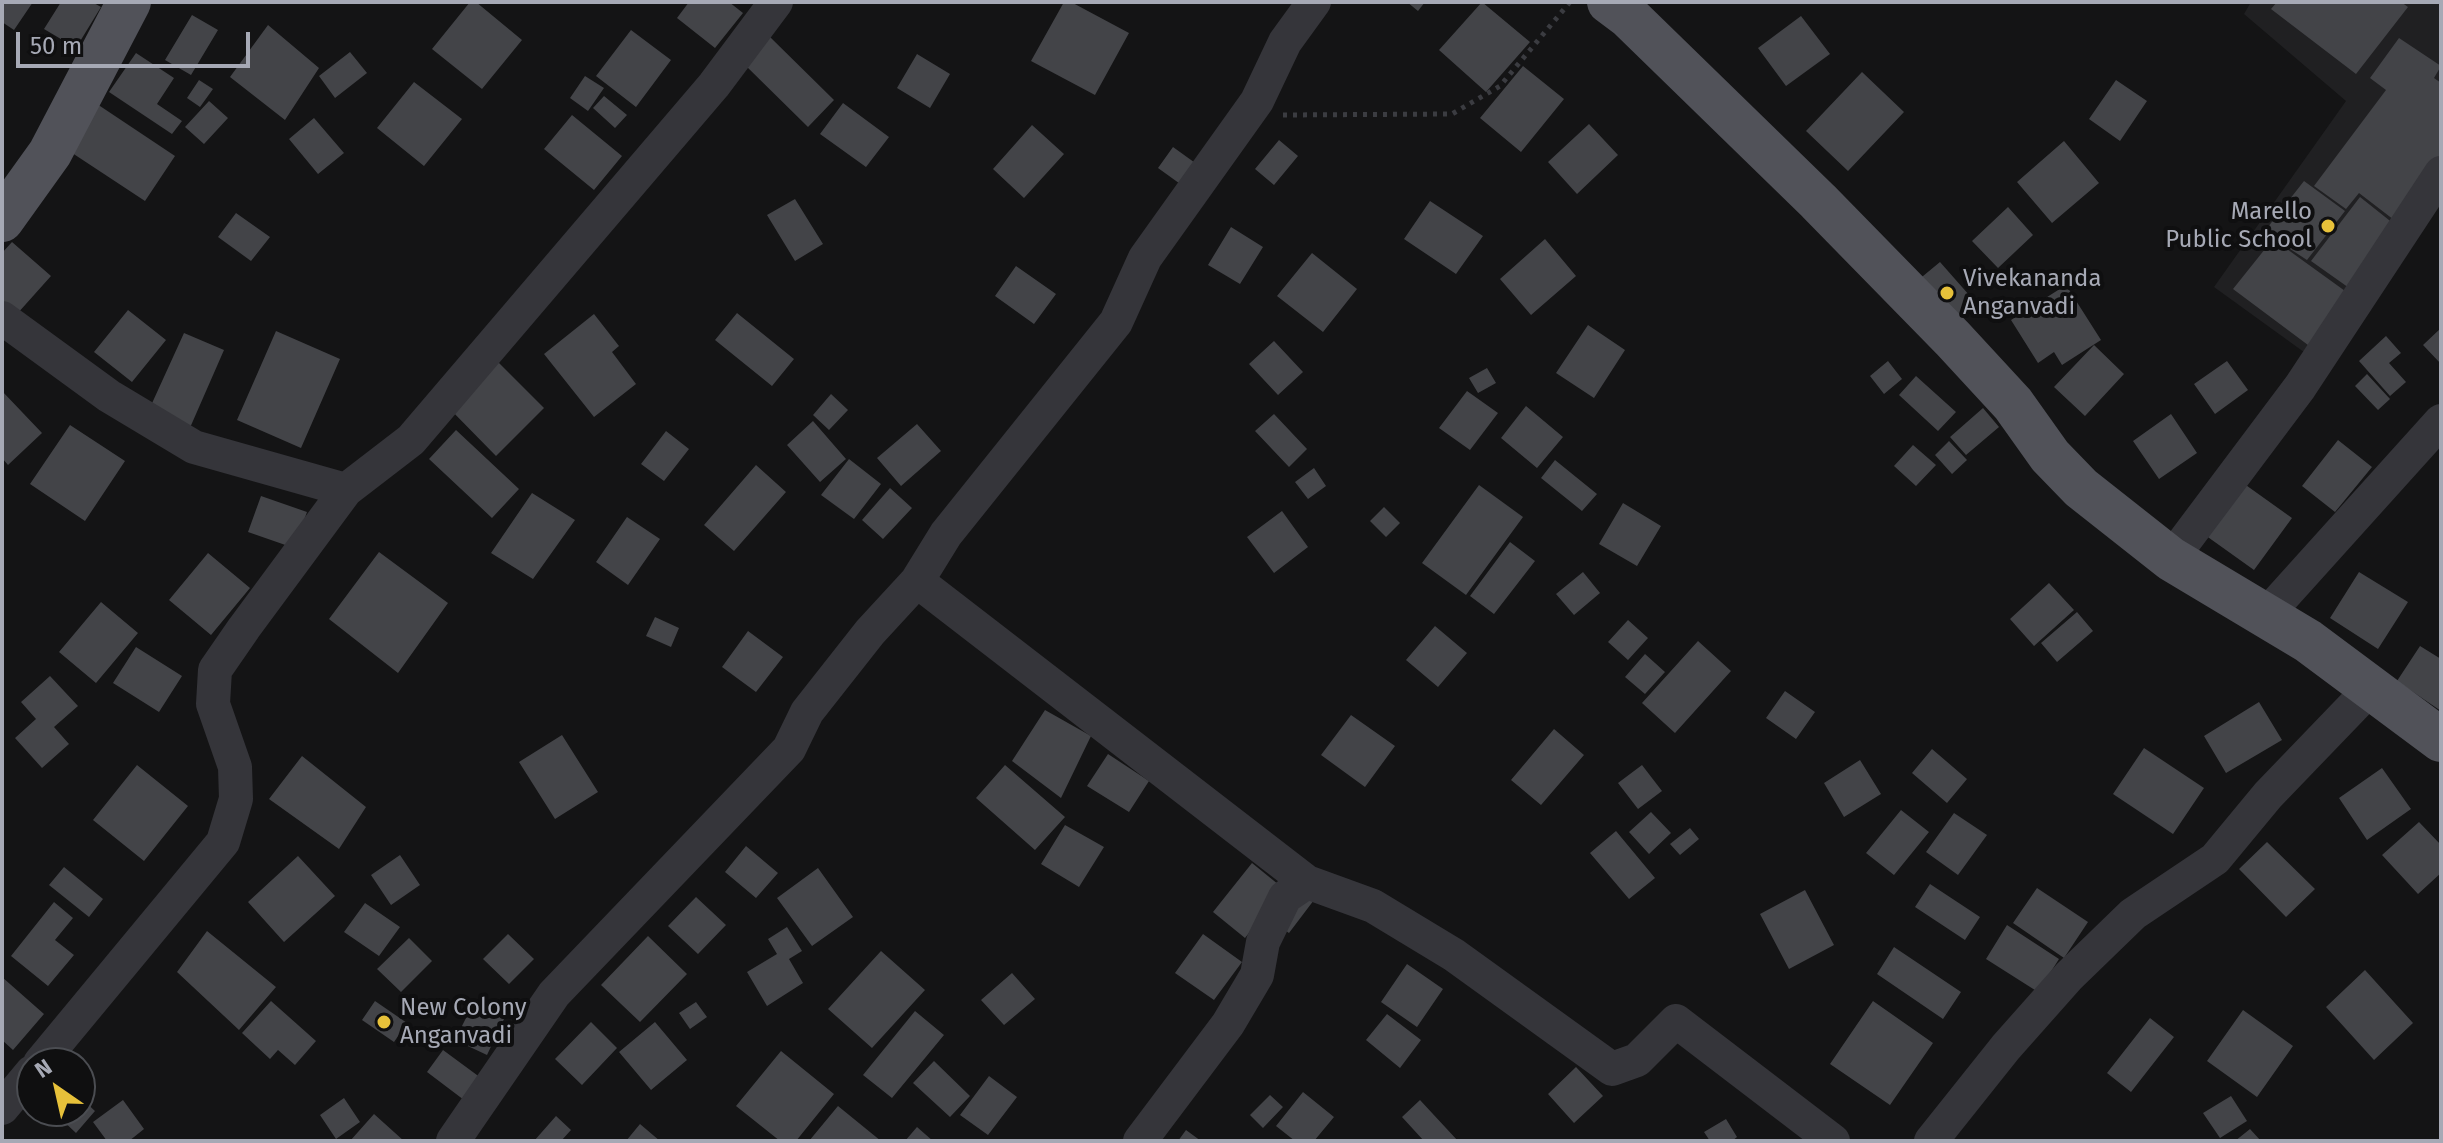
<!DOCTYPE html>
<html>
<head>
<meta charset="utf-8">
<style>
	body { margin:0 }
	#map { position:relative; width:2443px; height:1143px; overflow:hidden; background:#141415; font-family:"Fira Sans",sans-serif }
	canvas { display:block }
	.frame { position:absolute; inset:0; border:4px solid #a6a9b5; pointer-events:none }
	.north { position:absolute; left:16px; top:1047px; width:80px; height:80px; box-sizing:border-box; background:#0f0f10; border:2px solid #4b4d52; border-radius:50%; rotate:326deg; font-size:22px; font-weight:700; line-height:32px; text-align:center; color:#a6a9b5 }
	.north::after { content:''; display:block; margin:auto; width:28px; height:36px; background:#e7c13a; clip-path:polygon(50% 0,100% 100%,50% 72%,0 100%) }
	.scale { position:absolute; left:16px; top:32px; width:234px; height:36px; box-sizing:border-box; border:4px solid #a6a9b5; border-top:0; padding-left:10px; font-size:24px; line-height:28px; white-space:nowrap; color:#a6a9b5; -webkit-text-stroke:6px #0f0f10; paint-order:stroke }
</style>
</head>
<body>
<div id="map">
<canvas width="2443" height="1143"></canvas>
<div class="frame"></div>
<div class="north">N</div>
<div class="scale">50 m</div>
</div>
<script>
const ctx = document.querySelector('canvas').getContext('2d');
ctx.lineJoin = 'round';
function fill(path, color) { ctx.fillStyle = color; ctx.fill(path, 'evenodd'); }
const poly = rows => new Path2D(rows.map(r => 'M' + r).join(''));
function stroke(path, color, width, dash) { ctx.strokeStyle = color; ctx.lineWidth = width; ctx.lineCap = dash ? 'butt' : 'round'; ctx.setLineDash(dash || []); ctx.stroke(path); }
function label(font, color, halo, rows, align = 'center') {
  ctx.font = font + ' "Fira Sans",sans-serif'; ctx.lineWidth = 8; ctx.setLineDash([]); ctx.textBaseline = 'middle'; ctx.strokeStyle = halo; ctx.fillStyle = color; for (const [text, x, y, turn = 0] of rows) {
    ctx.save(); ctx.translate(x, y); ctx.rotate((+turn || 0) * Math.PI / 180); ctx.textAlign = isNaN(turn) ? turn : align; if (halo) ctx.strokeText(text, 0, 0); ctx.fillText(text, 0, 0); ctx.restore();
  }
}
const built = poly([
	[2251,2,2441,2,2441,165,2308,355,2214,287,2346,101,2244,14]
]);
const building = poly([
	[2,2,33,2,14,30,2,22],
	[61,2,92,2,101,7,76,48,44,29],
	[470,2,476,2,522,40,482,89,432,49],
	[689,2,729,2,743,13,715,48,677,18],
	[1064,2,1071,2,1129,33,1095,95,1031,61],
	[1407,2,1425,2,1418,11],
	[1482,2,1530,42,1486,92,1439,50],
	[2277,2,2401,2,2408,7,2356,74,2271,9],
	[192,15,218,30,191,75,165,60],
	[1801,16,1830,54,1786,86,1758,48],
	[268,25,319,68,285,120,230,77],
	[631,30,671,60,636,107,596,76],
	[769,36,834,100,808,127,743,63],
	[2399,38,2441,66,2434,78,2441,83,2441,160,2398,223,2359,193,2346,209,2314,186,2386,90,2370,78],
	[350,52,367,73,335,98,319,76],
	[136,53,174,78,157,104,182,121,172,134,109,92],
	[917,54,950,74,930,108,897,88],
	[1523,66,1564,99,1521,152,1480,118],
	[1862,72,1904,112,1848,171,1806,131],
	[585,76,604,88,588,111,570,98],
	[199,80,213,89,200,107,187,98],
	[2116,80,2147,101,2120,141,2089,119],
	[414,82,462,119,424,166,377,128],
	[604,96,627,115,615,128,593,108],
	[91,100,175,156,145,201,60,145],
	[209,101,228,118,204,144,185,127],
	[843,103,889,137,866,167,820,134],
	[572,115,622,156,594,190,544,149],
	[314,118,344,153,318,174,289,139],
	[1589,124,1618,155,1577,194,1548,162],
	[1032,125,1064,154,1024,198,993,169],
	[1279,140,1298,156,1274,185,1255,169],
	[2064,141,2099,183,2052,223,2017,182],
	[1173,147,1198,165,1183,186,1158,168],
	[2304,181,2345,211,2307,260,2264,232],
	[2360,197,2399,228,2352,290,2311,261],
	[795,199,823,244,795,261,767,215],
	[1430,201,1483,236,1456,274,1404,239],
	[2008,207,2033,235,1998,268,1972,241],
	[236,213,270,237,251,261,218,237],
	[1231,227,1263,247,1240,284,1208,265],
	[1545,239,1576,276,1531,315,1500,279],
	[2273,239,2352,296,2308,345,2233,289],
	[12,242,51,276,17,314,2,301,2,253],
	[1312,253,1357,289,1323,332,1277,296],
	[1940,262,1977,304,1954,324,1917,281],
	[1016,266,1056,294,1034,324,995,296],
	[2066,285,2101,340,2062,365,2054,352,2038,363,2011,320],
	[128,310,166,340,132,382,94,352],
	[737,313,794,359,772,386,715,340],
	[594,314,619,346,612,352,636,384,594,417,544,354],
	[1588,325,1625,350,1594,398,1556,373],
	[2441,328,2441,364,2423,345],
	[276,331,340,359,301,448,237,420],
	[184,333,224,350,189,430,148,412],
	[2386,336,2401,353,2389,363,2406,382,2390,396,2359,361],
	[1274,341,1303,372,1278,395,1249,364],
	[2094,345,2124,374,2085,416,2054,387],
	[494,358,544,408,496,456,446,405],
	[1888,361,1902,379,1884,394,1870,376],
	[2227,361,2248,390,2215,414,2194,384],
	[1487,368,1496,383,1478,393,1469,378],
	[2367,374,2390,399,2378,410,2355,386],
	[1916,376,1956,412,1938,431,1899,395],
	[2,391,42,433,8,465,2,458],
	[1467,391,1498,413,1470,450,1439,428],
	[831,394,848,410,829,430,813,415],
	[1526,406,1563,437,1537,468,1501,438],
	[1983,408,1999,427,1966,455,1950,437],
	[1274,414,1307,449,1289,467,1255,431],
	[2171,414,2197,453,2159,479,2133,441],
	[813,421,846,459,820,482,787,445],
	[917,424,941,451,901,486,877,458],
	[70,425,125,461,85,521,30,484],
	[456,430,519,489,492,518,429,459],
	[666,431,689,449,664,481,641,464],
	[2338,440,2372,467,2335,512,2302,486],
	[1949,441,1967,460,1952,474,1935,455],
	[1913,445,1936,465,1916,486,1894,466],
	[849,459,881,484,854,519,821,495],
	[1555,460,1597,494,1582,511,1541,478],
	[756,465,786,492,734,551,704,525],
	[1314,468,1326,486,1308,499,1295,482],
	[2243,483,2292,518,2254,570,2205,535],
	[1479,485,1523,517,1466,595,1422,563],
	[890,488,912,508,883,539,862,520],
	[532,493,575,520,533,579,491,553],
	[261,496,307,512,294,548,248,532],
	[1623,503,1661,526,1637,566,1599,544],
	[1384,507,1400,523,1386,537,1370,521],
	[1282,511,1308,547,1274,573,1247,537],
	[627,517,660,539,628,585,596,562],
	[1510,542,1535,561,1494,614,1470,596],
	[379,552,448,603,398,673,329,619],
	[208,553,250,588,211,635,169,600],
	[1583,572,1600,593,1574,615,1556,594],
	[2359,572,2408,602,2378,649,2330,618],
	[2049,583,2074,610,2034,646,2010,619],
	[101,602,138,633,96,683,59,652],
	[2077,612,2093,631,2057,662,2041,643],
	[655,617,679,628,671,647,646,636],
	[1628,620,1648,638,1628,660,1608,642],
	[1435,626,1467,653,1438,687,1406,660],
	[748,631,783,657,756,692,722,667],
	[1698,641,1731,671,1675,733,1642,703],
	[2420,646,2441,659,2441,711,2397,681],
	[136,647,182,676,159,712,113,683],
	[1645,654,1665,672,1645,694,1625,677],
	[50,676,78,706,54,727,69,744,42,768,15,738,36,719,21,702],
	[1785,691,1815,712,1796,739,1766,718],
	[2259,702,2282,740,2226,773,2204,736],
	[1045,710,1091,736,1061,798,1012,761],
	[1351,715,1395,746,1365,787,1321,755],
	[1554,729,1584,755,1541,805,1511,780],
	[562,735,598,792,555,819,519,762],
	[2144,748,2204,788,2173,834,2113,794],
	[1932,749,1967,779,1947,803,1912,773],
	[1108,754,1149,781,1129,812,1087,786],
	[302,756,366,807,339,849,269,799],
	[1860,760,1881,794,1844,817,1824,783],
	[137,765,188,806,144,861,93,820],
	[1005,765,1065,817,1035,850,976,798],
	[1642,765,1662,791,1638,809,1618,783],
	[2382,768,2411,809,2367,840,2339,798],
	[1901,810,1929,832,1894,875,1866,853],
	[1651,812,1671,833,1649,854,1629,832],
	[1954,813,1987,835,1958,875,1926,852],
	[2419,822,2441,845,2441,873,2418,894,2382,855],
	[1065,825,1104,847,1079,887,1041,864],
	[1690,828,1699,839,1680,855,1670,844],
	[1616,831,1655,878,1629,899,1590,853],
	[2267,842,2315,889,2286,917,2239,869],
	[746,846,778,873,756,898,725,872],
	[400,855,420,885,391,905,371,875],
	[298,856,335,896,284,942,248,902],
	[1252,863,1284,889,1245,938,1213,912],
	[64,867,103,899,89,917,49,885],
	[818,868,853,917,812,946,777,898],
	[1930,884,1980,917,1965,940,1915,907],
	[2037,888,2088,922,2064,958,2013,923],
	[1301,890,1314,900,1289,933,1275,923],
	[1805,890,1834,945,1789,969,1760,914],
	[696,897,726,925,698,954,668,926],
	[54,902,73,918,55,940,74,955,48,986,11,956],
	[365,903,400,927,379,956,344,932],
	[2007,925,2059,959,2038,992,1986,959],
	[787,927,802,951,789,959,803,983,767,1006,747,972,777,954,768,939],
	[207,931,276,987,239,1030,177,972],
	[508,934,534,959,509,984,483,959],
	[1203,934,1242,962,1214,1000,1175,973],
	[648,936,687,974,640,1022,601,985],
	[409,938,432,961,401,992,377,969],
	[1894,947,1961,992,1943,1019,1877,974],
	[881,951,925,990,872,1048,828,1009],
	[1407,964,1443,989,1417,1027,1381,1002],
	[2365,970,2413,1023,2374,1060,2326,1007],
	[1012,973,1035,999,1004,1025,981,1000],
	[2,977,44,1014,13,1050,2,1040],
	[271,1001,316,1041,295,1065,278,1050,270,1059,242,1033],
	[375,1001,407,1023,394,1042,362,1020],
	[1873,1001,1933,1043,1890,1105,1830,1064],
	[696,1002,707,1017,690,1029,679,1013],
	[473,1004,504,1019,487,1055,455,1040],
	[2243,1010,2293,1046,2257,1097,2207,1061],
	[915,1011,944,1035,892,1098,863,1075],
	[1387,1014,1421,1040,1400,1068,1366,1040],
	[2150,1018,2174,1037,2131,1092,2107,1073],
	[591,1022,617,1048,582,1085,555,1059],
	[655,1022,687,1060,651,1090,619,1052],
	[443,1050,481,1078,464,1100,427,1072],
	[781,1051,834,1094,796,1141,780,1141,736,1106],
	[934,1061,970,1096,950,1117,913,1083],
	[1576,1067,1603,1096,1574,1123,1548,1094],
	[989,1076,1017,1097,988,1135,960,1115],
	[1303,1092,1334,1117,1314,1141,1295,1141,1276,1126],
	[1270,1095,1283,1107,1263,1128,1250,1115],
	[2231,1096,2247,1121,2220,1138,2203,1113],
	[80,1097,95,1111,76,1133,60,1118,67,1111,80,1111],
	[344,1098,360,1122,336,1139,320,1115],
	[123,1100,144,1129,129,1141,107,1141,93,1122],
	[1420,1100,1458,1141,1424,1141,1402,1117],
	[838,1106,881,1141,809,1141],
	[374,1114,404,1141,350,1141],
	[556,1116,571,1130,561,1141,534,1141],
	[1726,1119,1737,1137,1732,1141,1710,1141,1704,1132],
	[640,1124,660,1141,626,1141],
	[917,1127,933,1141,905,1141],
	[2250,1129,2261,1141,2235,1141],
	[1186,1130,1201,1141,1178,1141]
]);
const path = poly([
	[1283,115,1452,114,1500,86,1570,2]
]);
const minor = poly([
	[2,318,109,396,194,447,346,490],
	[2171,559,2300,387,2441,173],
	[917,581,1307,882],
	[2267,614,2441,421],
	[40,1063,223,842,236,799,235,767,213,704,215,670,244,628,346,490,411,440,714,85,776,2],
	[2,1108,32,1072],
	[453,1141,554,994,789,749,807,712,870,632,917,581,946,534,1116,322,1145,258,1257,101,1285,42,1314,2],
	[1140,1141,1228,1024,1257,975,1263,942,1285,897,1307,882,1373,906,1454,955,1612,1069,1637,1060,1676,1021,1833,1141],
	[1931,1141,2006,1047,2069,976,2133,914,2215,859,2268,795,2371,688]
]);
const major = poly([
	[1609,2,1629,17,1818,201,1953,339,2013,404,2050,456,2081,488,2171,559,2308,641,2441,740],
	[2,220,50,153,129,2]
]);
const markers = [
	[2328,226,8,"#e7c13a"],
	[1947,293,8,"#e7c13a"],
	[384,1022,8,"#e7c13a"]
];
const poiNames = [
	["Marello",2312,212,"right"],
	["Public School",2312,240,"right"],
	["Vivekananda",1963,279],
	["Anganvadi",1963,307],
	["New Colony",400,1008],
	["Anganvadi",400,1036]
];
fill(built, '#202022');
fill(building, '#434448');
stroke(path, '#3b3c41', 5, [4, 6]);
stroke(minor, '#35353a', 34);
stroke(major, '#515259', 44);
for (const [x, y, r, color] of markers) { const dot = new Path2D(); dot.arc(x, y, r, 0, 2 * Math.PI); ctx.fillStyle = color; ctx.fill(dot); stroke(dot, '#0f0f10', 3); }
label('24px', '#a6a9b5', '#0f0f10', poiNames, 'left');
</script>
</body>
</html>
